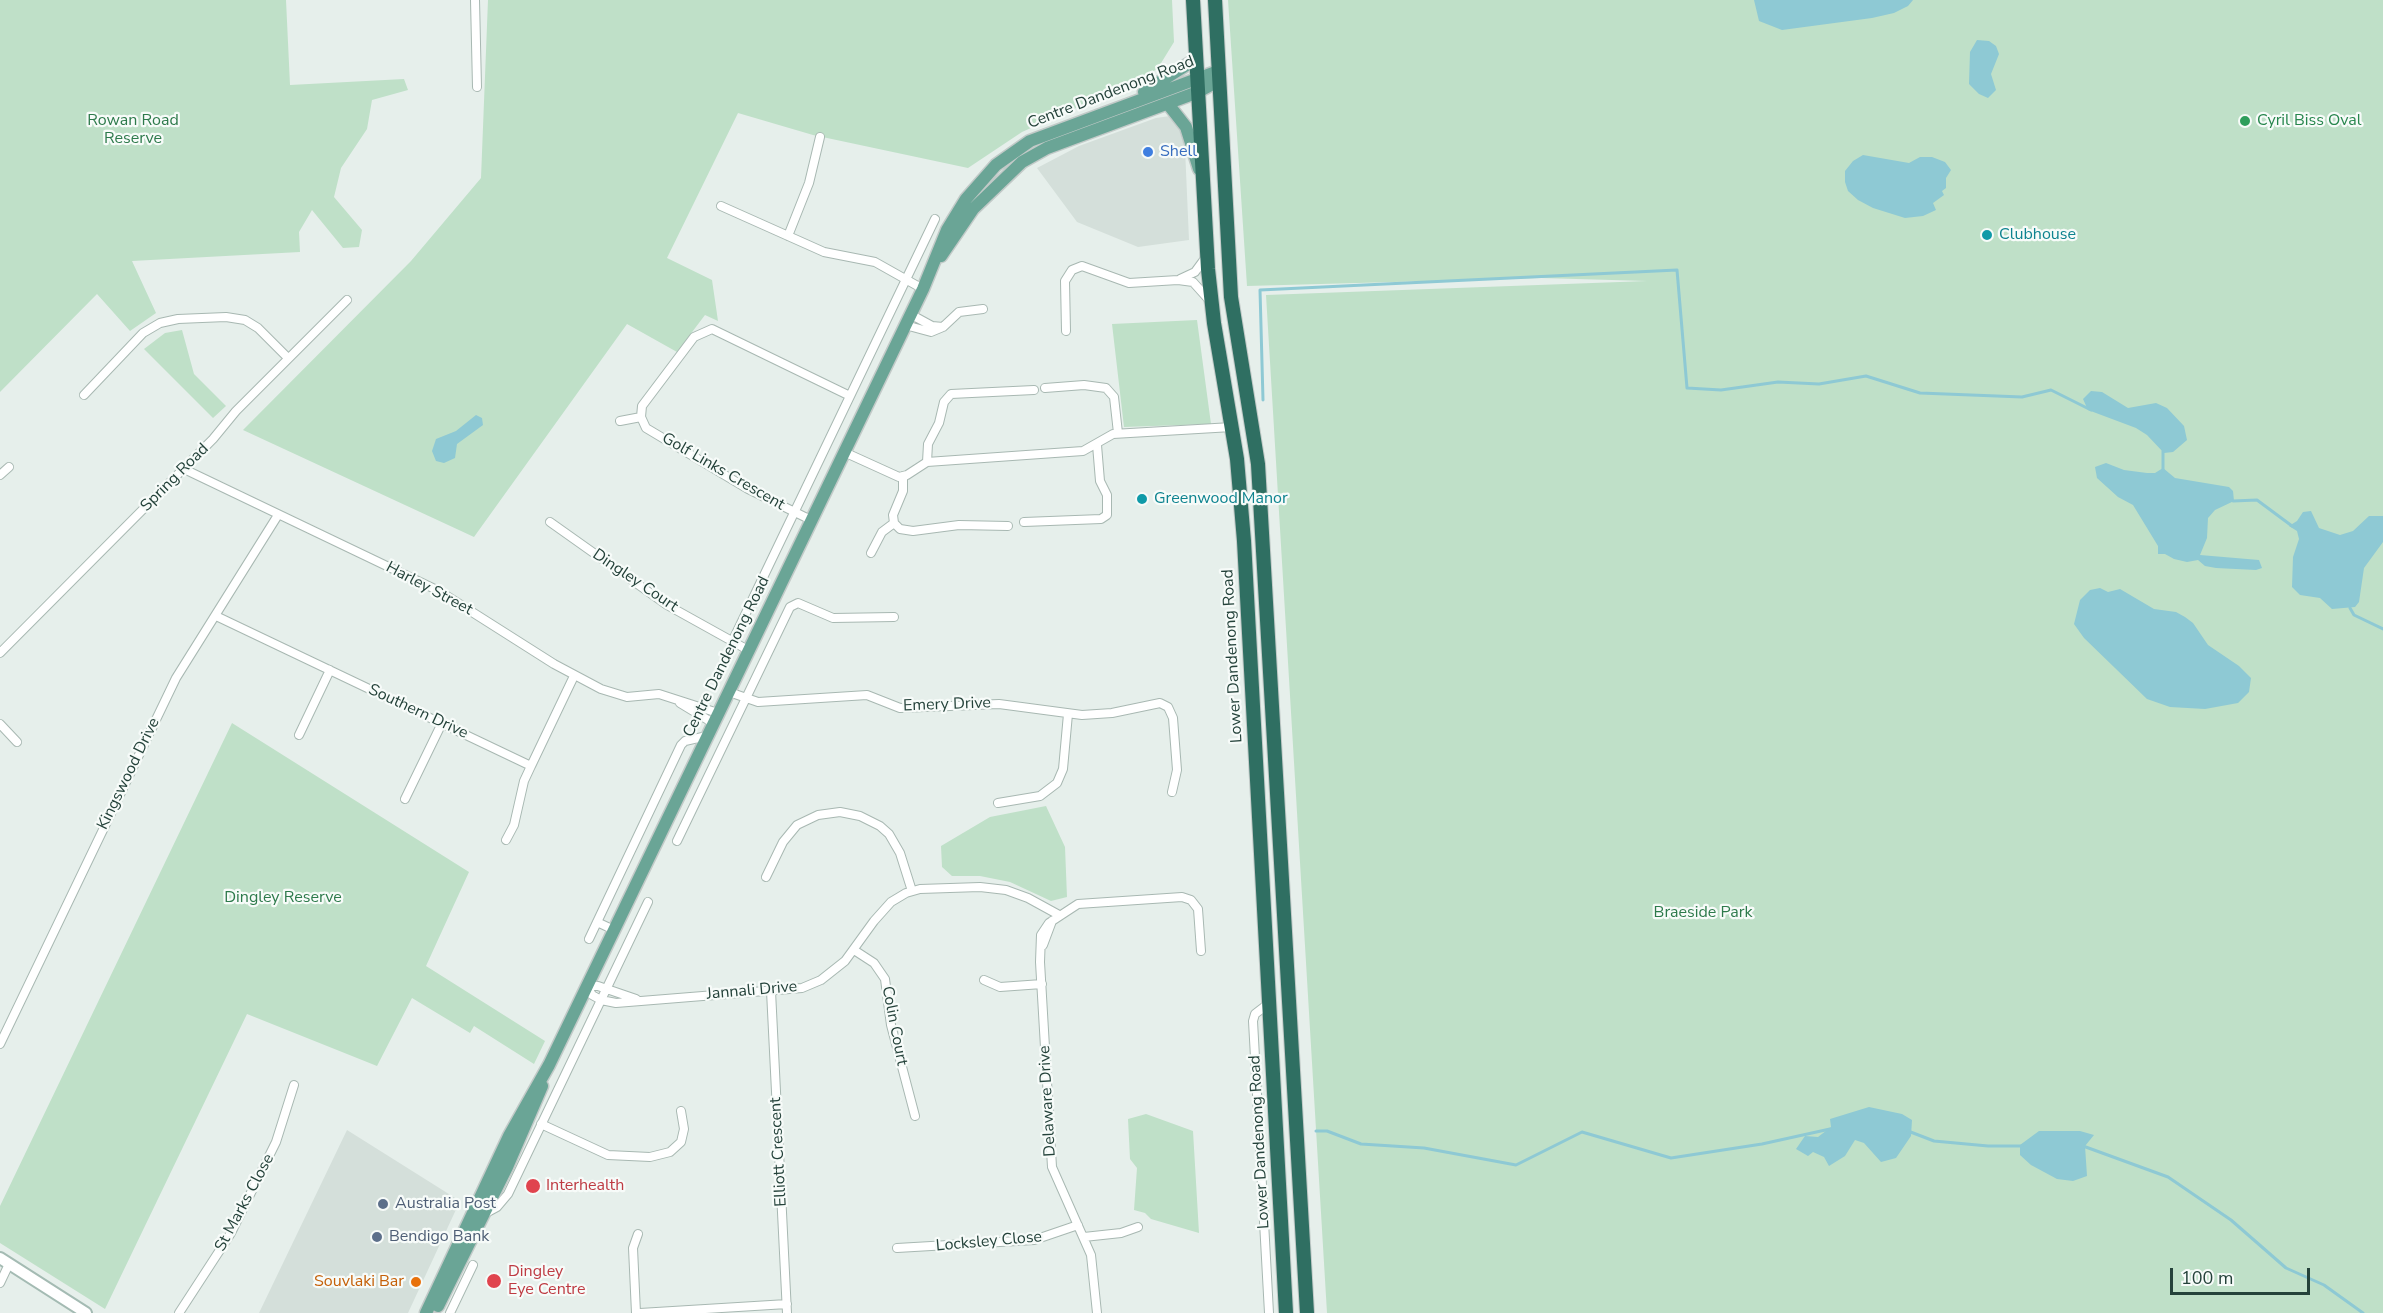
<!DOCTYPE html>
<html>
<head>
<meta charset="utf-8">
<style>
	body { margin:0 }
	#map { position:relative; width:2383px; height:1313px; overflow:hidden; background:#e6efeb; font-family:"Nunito Sans",sans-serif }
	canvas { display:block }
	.scale { position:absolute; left:2170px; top:1268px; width:140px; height:27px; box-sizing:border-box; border:3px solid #24423a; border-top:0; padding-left:8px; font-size:18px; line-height:21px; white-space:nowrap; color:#24423a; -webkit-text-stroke:4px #f7fbf9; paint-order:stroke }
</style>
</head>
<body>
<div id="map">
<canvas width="2383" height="1313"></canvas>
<div class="scale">100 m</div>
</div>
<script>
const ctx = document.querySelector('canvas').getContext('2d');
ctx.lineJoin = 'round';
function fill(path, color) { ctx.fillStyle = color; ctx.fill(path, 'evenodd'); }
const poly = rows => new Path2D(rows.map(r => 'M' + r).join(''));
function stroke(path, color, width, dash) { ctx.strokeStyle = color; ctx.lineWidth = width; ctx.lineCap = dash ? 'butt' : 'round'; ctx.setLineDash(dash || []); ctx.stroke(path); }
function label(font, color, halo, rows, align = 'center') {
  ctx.font = font + ' "Nunito Sans",sans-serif'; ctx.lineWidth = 4.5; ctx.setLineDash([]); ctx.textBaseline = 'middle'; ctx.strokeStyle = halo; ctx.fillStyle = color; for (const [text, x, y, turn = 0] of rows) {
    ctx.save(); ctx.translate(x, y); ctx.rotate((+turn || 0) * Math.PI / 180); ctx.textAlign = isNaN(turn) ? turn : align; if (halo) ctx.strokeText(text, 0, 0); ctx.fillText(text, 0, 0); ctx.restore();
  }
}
const built = poly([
	[1170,116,1178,126,1185,148,1189,240,1138,247,1077,222,1037,168,1079,146,1156,118],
	[347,1130,460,1201,408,1313,259,1313]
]);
const green = poly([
	[0,0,286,0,290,85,404,79,408,90,372,100,367,129,341,168,334,197,362,230,359,247,343,248,312,210,299,232,300,252,132,261,156,313,130,331,97,294,0,392],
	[488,0,1172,0,1174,42,1158,68,1128,90,1094,100,1022,132,968,168,813,135,738,113,667,258,712,280,718,321,705,315,677,352,627,324,474,537,243,430,411,261,481,178],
	[1228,0,2383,0,2383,1313,1327,1313,1266,295,1647,281,1541,278,1247,286],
	[1197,320,1211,424,1124,427,1112,324],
	[182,330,194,374,226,406,213,418,144,349,165,333],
	[232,723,469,872,426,966,545,1041,534,1064,474,1026,470,1033,412,998,377,1066,247,1014,105,1309,0,1243,0,1206],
	[1046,806,1065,847,1067,897,1051,901,1010,882,980,876,952,876,942,867,941,846,990,817],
	[1146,1114,1193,1131,1199,1233,1151,1219,1145,1213,1134,1210,1137,1168,1130,1159,1128,1119]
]);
const water = poly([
	[1754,0,1913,0,1908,6,1894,13,1872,18,1782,30,1759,21],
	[1977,40,1989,41,1996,46,1999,54,1991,74,1996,90,1988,98,1979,94,1969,84,1970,52],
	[1863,155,1909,163,1920,157,1932,157,1945,162,1951,170,1946,178,1946,188,1942,191,1944,195,1933,203,1936,210,1923,216,1905,218,1873,208,1858,200,1848,191,1845,182,1845,171,1853,161],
	[2091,391,2102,392,2128,408,2156,403,2167,408,2184,426,2187,440,2173,452,2164,453,2147,435,2136,428,2088,410,2083,399],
	[476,415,482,418,483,425,457,444,455,458,444,463,436,461,432,451,436,439,456,431],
	[2106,463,2124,470,2147,473,2155,473,2163,468,2175,478,2229,487,2233,491,2234,501,2215,510,2208,518,2207,538,2200,555,2259,560,2262,568,2256,570,2216,568,2205,566,2198,560,2187,562,2174,559,2165,554,2158,554,2158,546,2133,505,2118,497,2097,478,2095,467],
	[2311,511,2319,528,2340,535,2353,531,2369,516,2383,516,2383,542,2364,568,2359,602,2355,607,2332,609,2320,598,2300,595,2292,587,2293,557,2299,539,2297,531,2289,526,2297,521,2303,512],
	[2100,588,2108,592,2120,589,2154,609,2176,612,2185,617,2193,623,2208,645,2239,666,2251,678,2249,692,2238,703,2205,709,2170,707,2147,699,2084,638,2074,624,2080,600,2090,590],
	[1869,1107,1902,1114,1912,1120,1911,1136,1896,1158,1881,1162,1864,1143,1855,1140,1845,1156,1829,1166,1824,1157,1813,1152,1808,1156,1796,1149,1805,1136,1818,1137,1831,1127,1830,1119],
	[2039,1131,2080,1131,2094,1135,2085,1146,2087,1176,2073,1181,2057,1179,2031,1165,2020,1155,2020,1145]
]);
const stream = poly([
	[1263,400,1260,290,1677,270,1687,388,1721,390,1778,382,1819,384,1866,376,1920,393,2022,397,2051,390,2091,410],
	[2163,471,2163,451],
	[2233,501,2257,500,2292,526],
	[2350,608,2354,615,2383,629],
	[1316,1131,1327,1131,1361,1144,1424,1148,1516,1165,1582,1132,1671,1158,1762,1144,1830,1129],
	[1908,1131,1934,1141,1988,1146,2022,1146],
	[2083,1146,2168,1177,2231,1220,2286,1268,2324,1285,2363,1313]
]);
const street = poly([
	[475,0,477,87],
	[721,206,824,252,875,262,923,289],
	[788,236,809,183,820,137],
	[1180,279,1195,272,1206,257],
	[910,314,932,326,943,327],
	[905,325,931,332,943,327,959,312,983,309],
	[1066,331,1065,281,1072,270,1082,266,1129,283,1178,280,1193,282,1210,301],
	[1045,388,1084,385,1106,388,1114,397,1118,433],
	[84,395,143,333,160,323,178,319,226,317,245,320,258,328,288,358],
	[620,421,641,417],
	[844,452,899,477,907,475,927,462,1083,451,1113,434,1232,427],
	[927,462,928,444,939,423,944,402,951,394,1034,390],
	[184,469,439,591,554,664,601,689,627,697,659,694,718,713],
	[0,475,9,467],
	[903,476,903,491,893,515,894,523,900,529,913,531,959,525,1008,526],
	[811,520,748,489,646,428,641,417,642,406,694,337,712,329,850,396],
	[550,522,667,605,748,650],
	[1024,522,1101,519,1107,515,1107,495,1100,481,1097,445],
	[871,553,882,532,894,523],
	[216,616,531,766,574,676],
	[733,640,935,219],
	[0,653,213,439,236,411,347,300],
	[729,692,758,702,867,695,900,708,999,704,1082,715,1112,713,1160,703,1168,707,1173,718,1177,770,1172,792],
	[680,703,713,723],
	[0,724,17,742],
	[299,735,330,670],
	[405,799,442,723],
	[998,803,1040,796,1057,783,1063,769,1068,714],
	[506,840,514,825,524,781,531,766],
	[677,841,790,607,798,603,833,618,894,617],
	[766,877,783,842,797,825,818,815,840,812,860,816,880,826,889,834,900,853,912,891],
	[597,922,614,930],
	[589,939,681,745,685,741,707,736],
	[1043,945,1052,921],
	[854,950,874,963,885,979,891,1025,915,1116],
	[984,980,1000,987,1042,984],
	[587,986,592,995,601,1000,616,1003,802,988,821,980,845,961,874,921,891,902,906,893,920,889,980,887,1006,890,1028,898,1059,915],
	[587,986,598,986,636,999],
	[771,991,787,1313],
	[1268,1004,1255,1014,1253,1021,1269,1313],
	[0,1044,176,678,278,515],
	[541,1124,608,1155,650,1157,670,1152,681,1142,684,1129,681,1111],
	[484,1214,497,1207,508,1194,648,902],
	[1084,1237,1121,1233,1138,1227],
	[897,1248,1034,1240,1078,1225],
	[0,1283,9,1264],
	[179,1313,231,1233,276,1142,294,1085],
	[450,1313,473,1265],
	[636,1313,633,1248,638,1234],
	[640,1313,787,1304],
	[1097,1313,1091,1255,1052,1167,1040,962,1041,935,1049,923,1078,904,1182,897,1191,900,1198,909,1201,951]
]);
const secondary = poly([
	[0,1258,86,1313]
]);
const primary = poly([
	[1144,92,1196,59],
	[1168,104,1186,127,1199,169],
	[941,256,973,209,1022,162,1047,148,1198,92,1218,81],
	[438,1306,507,1167,542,1086],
	[426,1313,509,1136,549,1065,923,289,947,230,966,199,996,165,1030,141,1218,71]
]);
const highway = poly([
	[1193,0,1208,269,1214,323,1237,459,1244,541,1286,1313],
	[1215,0,1231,297,1258,464,1307,1313]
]);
const markers = [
	[2245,121,6,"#2e9e5b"],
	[1148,152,6,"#3f7fe0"],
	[1987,235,6,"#0f9aa8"],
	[1142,499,6,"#0f9aa8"],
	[533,1186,8,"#e0444e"],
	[383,1204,6,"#5c6f8a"],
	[377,1237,6,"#5c6f8a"],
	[494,1281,8,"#e0444e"],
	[416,1282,6,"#e8710a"]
];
const streetNames = [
	["Centre Dandenong Road",1111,93,-21],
	["Golf Links Crescent",723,472,30],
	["Spring Road",175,478,-45],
	["Dingley Court",635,581,34],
	["Harley Street",429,589,28],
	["Lower Dandenong Road",1233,656,-93],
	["Centre Dandenong Road",727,657,-64],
	["Emery Drive",947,705,-2],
	["Southern Drive",418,712,25],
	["Kingswood Drive",129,774,-64],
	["Jannali Drive",752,991,-5],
	["Colin Court",894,1026,79],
	["Delaware Drive",1048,1101,-93],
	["Lower Dandenong Road",1260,1142,-93],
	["Elliott Crescent",779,1152,-93],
	["St Marks Close",245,1203,-62],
	["Locksley Close",989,1242,-5]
];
const parkNames = [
	["Rowan Road",133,121],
	["Reserve",133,139],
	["Dingley Reserve",283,898],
	["Braeside Park",1703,913]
];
const leisureNames = [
	["Cyril Biss Oval",2257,121]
];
const shopNames = [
	["Shell",1160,152]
];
const cultureNames = [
	["Clubhouse",1999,235],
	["Greenwood Manor",1154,499]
];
const healthNames = [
	["Interhealth",546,1186],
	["Dingley",508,1272],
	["Eye Centre",508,1290]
];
const serviceNames = [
	["Australia Post",395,1204],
	["Bendigo Bank",389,1237]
];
const foodNames = [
	["Souvlaki Bar",404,1282]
];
fill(built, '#d4dfda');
fill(green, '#bfe0c8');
fill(water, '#8ec9d4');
stroke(stream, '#8ec9d4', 3);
stroke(street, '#a8b8b2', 10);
stroke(secondary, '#a4bbb3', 14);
stroke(primary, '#c2cac8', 15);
stroke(highway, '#c2cac8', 16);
stroke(street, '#fff', 8);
stroke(secondary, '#fff', 10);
stroke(primary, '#6aa596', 12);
stroke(highway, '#2f6f62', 14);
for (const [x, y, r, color] of markers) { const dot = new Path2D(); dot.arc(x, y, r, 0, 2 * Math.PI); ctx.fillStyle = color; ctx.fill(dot); stroke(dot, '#f7fbf9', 2); }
label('16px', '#24423a', '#f7fbf9', streetNames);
label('16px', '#2d7a4b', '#f7fbf9', parkNames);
label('16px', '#27864d', '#f7fbf9', leisureNames, 'left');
label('16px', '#366cbe', '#f7fbf9', shopNames, 'left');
label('16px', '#0d838f', '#f7fbf9', cultureNames, 'left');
label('16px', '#be3a42', '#f7fbf9', healthNames, 'left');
label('16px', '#4e5e75', '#f7fbf9', serviceNames, 'left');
label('16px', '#c56008', '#f7fbf9', foodNames, 'right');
</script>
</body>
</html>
